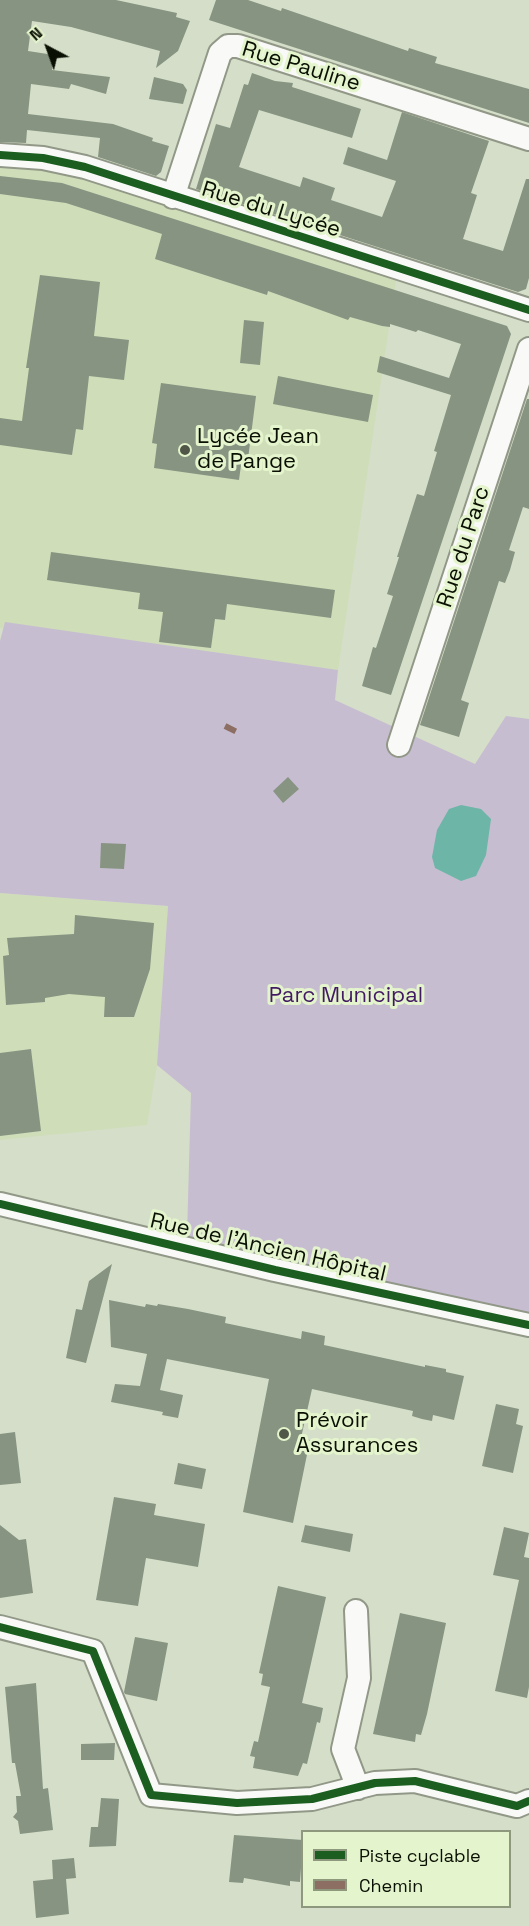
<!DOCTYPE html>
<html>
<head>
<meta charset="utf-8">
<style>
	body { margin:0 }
	#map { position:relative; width:529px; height:1926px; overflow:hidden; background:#d5dec8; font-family:"Space Grotesk",sans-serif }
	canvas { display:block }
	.legend { position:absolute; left:301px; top:1830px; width:210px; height:78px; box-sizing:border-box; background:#e4f4cc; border:2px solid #8d987c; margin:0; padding:8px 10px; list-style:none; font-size:18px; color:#0a0f03 }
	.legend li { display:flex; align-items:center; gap:12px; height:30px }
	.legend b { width:30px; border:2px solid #8d987c }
	.north { position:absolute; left:18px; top:18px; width:60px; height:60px; -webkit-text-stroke:4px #e4f4cc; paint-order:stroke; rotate:319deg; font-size:16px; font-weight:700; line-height:24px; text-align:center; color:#0a0f03 }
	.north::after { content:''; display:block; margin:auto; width:21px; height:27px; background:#0a0f03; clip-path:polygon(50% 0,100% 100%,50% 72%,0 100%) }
</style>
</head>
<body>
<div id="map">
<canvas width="529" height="1926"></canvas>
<ul class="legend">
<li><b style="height:8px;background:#1b5e20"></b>Piste cyclable</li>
<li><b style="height:8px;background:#8d6e63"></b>Chemin</li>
</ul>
<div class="north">N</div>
</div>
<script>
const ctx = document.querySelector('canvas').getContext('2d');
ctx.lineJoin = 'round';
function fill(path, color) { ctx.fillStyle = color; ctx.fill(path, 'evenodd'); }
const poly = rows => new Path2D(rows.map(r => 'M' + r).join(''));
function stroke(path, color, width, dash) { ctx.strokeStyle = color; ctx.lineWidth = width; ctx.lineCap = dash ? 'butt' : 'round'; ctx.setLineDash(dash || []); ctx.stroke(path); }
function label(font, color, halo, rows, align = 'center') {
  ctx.font = font + ' "Space Grotesk",sans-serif'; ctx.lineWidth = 6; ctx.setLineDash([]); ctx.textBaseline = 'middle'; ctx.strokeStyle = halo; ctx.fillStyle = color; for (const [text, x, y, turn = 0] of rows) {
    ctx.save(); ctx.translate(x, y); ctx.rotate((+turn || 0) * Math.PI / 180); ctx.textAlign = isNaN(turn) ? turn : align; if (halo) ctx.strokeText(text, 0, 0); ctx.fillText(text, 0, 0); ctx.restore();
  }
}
const built = poly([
	[0,163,44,167,397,273,338,670,0,628],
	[0,893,168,906,157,1065,147,1125,0,1140]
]);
const green = poly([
	[5,622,338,670,335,700,475,764,506,716,529,719,529,1315,187,1236,191,1093,157,1065,168,906,0,893,0,641]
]);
const water = poly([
	[461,805,481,809,491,819,486,855,476,876,461,881,435,868,432,857,437,830,449,809]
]);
const building = poly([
	[0,0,116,0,177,13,176,17,190,21,178,51,156,68,160,51,71,27,32,21,28,51,54,55,52,70,110,77,106,94,71,84,69,89,31,84,28,114,113,124,153,138,152,141,169,146,161,172,156,176,98,157,100,138,27,130,26,143,0,142],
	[216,0,248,0,281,11,282,8,408,51,409,48,437,57,435,63,529,89,529,123,209,20],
	[252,73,275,81,293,83,292,87,361,109,352,138,259,110,239,167,300,187,303,177,335,188,331,200,382,217,396,181,343,164,348,147,387,160,402,112,489,141,471,193,477,195,463,239,503,251,526,179,529,179,529,278,526,289,518,292,196,189,216,124,230,128,244,84,248,85],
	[154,77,183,84,187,90,183,104,149,99],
	[0,176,62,183,507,326,511,334,391,695,362,686,373,647,376,648,393,596,387,594,399,557,397,557,417,494,424,496,437,452,434,451,451,395,377,372,380,356,449,378,461,344,418,330,416,332,390,324,390,327,382,326,350,317,348,320,268,291,267,295,155,259,162,234,66,203,0,194],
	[40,275,100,282,94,336,129,340,124,380,89,376,83,430,76,429,72,455,0,445,0,418,22,421,29,368,26,368],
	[244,320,264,322,260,365,240,363],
	[278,376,373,395,368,422,273,404],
	[161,383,256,396,248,459,242,458,239,480,154,468,157,444,152,443],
	[527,399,529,399,529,509,523,507,509,550,515,552,510,570,505,583,499,581,461,700,469,703,459,737,420,725],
	[51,552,335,590,331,618,227,604,225,620,215,619,211,648,159,642,163,612,138,609,140,593,47,580],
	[288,777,299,789,283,803,273,791],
	[101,843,126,844,124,869,100,868],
	[75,915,154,923,150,969,134,1017,104,1017,105,997,69,994,45,998,45,1002,6,1005,3,956,9,955,7,938,74,934],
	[31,1049,41,1131,0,1136,0,1053],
	[112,1264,86,1363,66,1358,76,1309,82,1310,89,1281],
	[109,1300,145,1307,146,1304,157,1306,158,1304,188,1309,226,1317,225,1323,301,1339,302,1331,325,1336,324,1345,425,1367,425,1365,446,1369,446,1372,464,1376,454,1420,433,1415,432,1421,422,1419,412,1416,413,1411,312,1389,301,1438,310,1440,293,1523,243,1512,269,1379,167,1359,160,1390,183,1395,178,1418,162,1415,163,1412,111,1402,115,1384,140,1386,147,1354,111,1347],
	[496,1404,519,1409,516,1424,523,1426,513,1473,482,1466],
	[15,1432,21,1483,0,1485,0,1434],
	[178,1463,206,1469,202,1489,174,1484],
	[114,1497,156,1504,154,1515,205,1524,198,1567,146,1558,138,1606,96,1600],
	[0,1525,19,1540,26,1539,33,1593,0,1598],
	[305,1525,353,1534,350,1552,301,1542],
	[504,1527,529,1533,524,1557,529,1558,529,1687,527,1698,495,1691,519,1580,493,1575],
	[278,1586,326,1597,302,1703,323,1708,320,1723,317,1722,307,1764,303,1763,298,1776,253,1768,255,1757,250,1756,254,1741,258,1742,270,1687,261,1685,263,1674,259,1673],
	[400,1613,446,1623,427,1714,421,1735,416,1734,415,1742,373,1734],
	[135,1637,168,1643,157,1701,125,1694,124,1692],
	[36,1683,43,1789,48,1788,53,1830,20,1834,18,1821,13,1817,17,1812,16,1796,21,1796,15,1763,12,1763,5,1687],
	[115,1743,114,1760,81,1760,81,1744],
	[101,1798,119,1799,116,1846,89,1847,91,1827,98,1827],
	[234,1835,303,1840,300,1882,290,1881,290,1886,244,1878,243,1883,229,1882],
	[74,1858,76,1878,66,1879,69,1914,36,1918,33,1881,53,1879,52,1860]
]);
const minor = poly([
	[0,155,43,158,85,167,529,310],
	[173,197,220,53,228,46,238,46,529,139],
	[399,745,529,349],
	[0,1204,275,1270,529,1325],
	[356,1611,359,1678,343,1749,358,1788],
	[0,1627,93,1651,151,1795,237,1803,312,1799,375,1783,415,1781,517,1806,529,1801]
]);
const quiet = poly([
	[225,726,241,734]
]);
const cycleway = poly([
	[0,155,43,158,85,167,529,310],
	[0,1204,275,1270,529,1325],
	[0,1627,93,1651,151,1795,237,1803,312,1799,375,1783,415,1781,517,1806,529,1801]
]);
const markers = [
	[185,450,6,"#515748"],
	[284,1434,6,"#515748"]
];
const streetNames = [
	["Rue Pauline",301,67,17],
	["Rue du Lycée",271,210,17],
	["Rue du Parc",464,547,-72],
	["Rue de l'Ancien Hôpital",268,1248,13]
];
const poiNames = [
	["Lycée Jean",197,437],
	["de Pange",197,462],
	["Prévoir",296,1421],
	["Assurances",296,1446]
];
const parkNames = [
	["Parc Municipal",346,996]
];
fill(built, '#cfddb9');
fill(green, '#c7bdd1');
fill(water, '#6db5a7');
fill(building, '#879482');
stroke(minor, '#919887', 26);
stroke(minor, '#f9faf7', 22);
stroke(quiet, '#8d6e63', 6, [12, 6]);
stroke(cycleway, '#1b5e20', 8);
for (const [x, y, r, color] of markers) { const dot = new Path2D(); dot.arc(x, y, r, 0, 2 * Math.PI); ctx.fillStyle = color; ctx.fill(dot); stroke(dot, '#e4f4cc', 2); }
label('22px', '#0a0f03', '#e4f4cc', streetNames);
label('22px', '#0a0f03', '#e4f4cc', poiNames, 'left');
label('22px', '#421a63', '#e4f4cc', parkNames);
</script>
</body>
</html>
